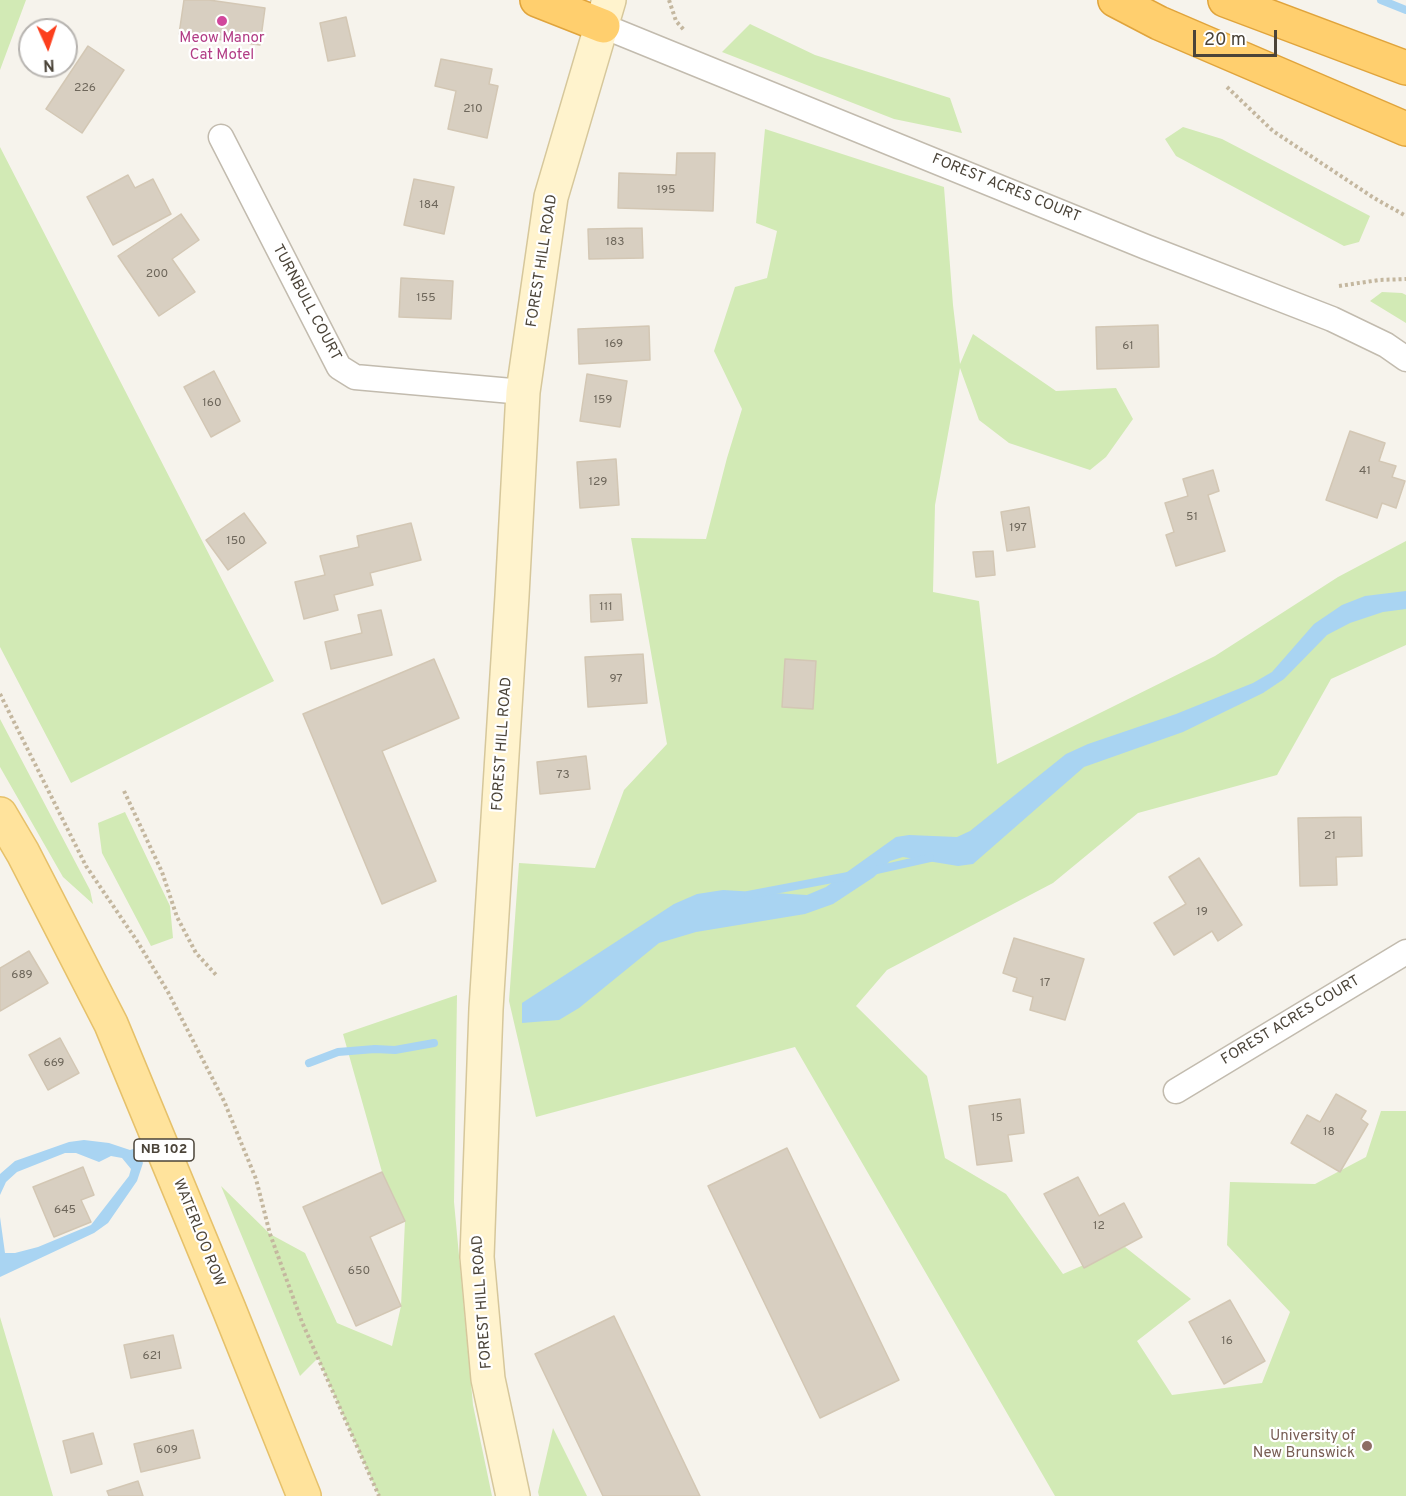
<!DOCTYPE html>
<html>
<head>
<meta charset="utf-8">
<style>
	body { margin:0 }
	#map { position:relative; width:1406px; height:1496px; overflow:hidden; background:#f6f3ec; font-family:Overpass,sans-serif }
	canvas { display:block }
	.north { position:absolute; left:18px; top:18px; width:60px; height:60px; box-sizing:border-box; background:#fff; border:2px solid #b7b4b0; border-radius:50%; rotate:177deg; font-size:16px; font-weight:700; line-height:24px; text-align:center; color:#4b4439 }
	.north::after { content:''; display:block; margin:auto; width:21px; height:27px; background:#fc3f1d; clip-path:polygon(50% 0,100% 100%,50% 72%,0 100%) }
	.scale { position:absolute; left:1193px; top:30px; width:84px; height:27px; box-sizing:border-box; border:3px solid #4b4439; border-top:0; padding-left:8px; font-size:18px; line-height:21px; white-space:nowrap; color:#4b4439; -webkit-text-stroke:4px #fff; paint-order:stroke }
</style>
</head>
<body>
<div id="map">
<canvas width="1406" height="1496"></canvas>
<div class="north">N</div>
<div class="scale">20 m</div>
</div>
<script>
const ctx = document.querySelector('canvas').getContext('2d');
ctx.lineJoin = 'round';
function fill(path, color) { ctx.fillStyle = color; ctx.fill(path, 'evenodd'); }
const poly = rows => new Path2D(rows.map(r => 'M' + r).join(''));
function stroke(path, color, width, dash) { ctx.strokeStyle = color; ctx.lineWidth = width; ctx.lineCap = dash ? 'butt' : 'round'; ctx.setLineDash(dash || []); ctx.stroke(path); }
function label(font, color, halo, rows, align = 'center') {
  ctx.font = font + ' Overpass,sans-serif'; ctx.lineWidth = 4.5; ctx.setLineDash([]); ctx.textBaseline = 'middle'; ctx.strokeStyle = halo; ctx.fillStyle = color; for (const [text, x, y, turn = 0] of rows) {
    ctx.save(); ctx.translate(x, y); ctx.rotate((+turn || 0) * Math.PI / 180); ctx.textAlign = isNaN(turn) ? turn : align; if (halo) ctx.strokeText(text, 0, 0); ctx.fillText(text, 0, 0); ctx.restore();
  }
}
const green = poly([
	[0,0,26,0,0,70],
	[750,24,815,55,950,98,962,133,894,119,722,52],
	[1183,127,1222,139,1370,216,1359,242,1344,246,1176,156,1165,139],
	[765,129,944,187,953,305,960,364,973,334,1056,391,1116,388,1133,419,1106,457,1090,470,1009,443,979,420,960,368,935,505,933,592,979,601,997,764,1215,656,1338,577,1406,541,1406,645,1331,679,1277,775,1138,813,1053,883,887,970,856,1006,927,1076,945,1158,1006,1194,1063,1274,1125,1247,1191,1299,1137,1341,1172,1395,1262,1383,1290,1312,1227,1245,1230,1182,1315,1184,1366,1157,1381,1111,1406,1111,1406,1496,1055,1496,795,1047,536,1117,509,1001,519,863,595,868,624,790,667,744,631,538,706,539,727,458,742,409,714,351,735,287,767,278,777,231,756,223],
	[0,147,274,681,71,783,0,647],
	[1382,292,1402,293,1406,295,1406,323,1370,301],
	[0,719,90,890,93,904,63,877,0,767],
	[125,812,170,906,173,938,151,946,102,853,98,823],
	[457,995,454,1202,473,1405,492,1496,379,1496,318,1358,300,1376,221,1186,270,1234,305,1253,337,1323,392,1346,401,1306,405,1221,382,1172,343,1034],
	[0,1317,53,1496,0,1496],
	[553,1428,587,1496,539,1496,538,1492]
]);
const water = poly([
	[1406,591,1406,609,1383,612,1350,623,1327,635,1284,679,1263,693,1183,732,1084,767,973,864,958,866,903,857,890,861,874,877,833,904,805,914,696,932,659,943,579,1008,559,1020,522,1023,522,1003,674,904,697,894,723,890,807,895,826,887,896,837,909,835,957,837,970,831,1066,754,1088,744,1176,714,1253,683,1272,672,1314,624,1342,605,1365,596],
	[84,1140,109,1143,130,1150,136,1148,143,1163,137,1181,108,1223,94,1233,0,1277,0,1217,5,1253,15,1253,38,1247,91,1225,129,1176,131,1169,122,1158,111,1156,99,1162,76,1153,65,1153,17,1172,6,1182,0,1195,0,1174,15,1161,69,1142]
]);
const stream = poly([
	[1381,0,1406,10],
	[872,871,930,858],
	[748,895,848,876],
	[309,1063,338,1052,375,1049,395,1050,434,1043]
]);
const building = poly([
	[184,0,209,0,265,8,260,45,179,34,184,0],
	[346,17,355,56,328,61,320,23,346,17],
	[88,46,124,70,82,133,46,109,88,46],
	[441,59,492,69,489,84,498,86,487,138,448,129,456,91,435,86,441,59],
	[677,153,715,153,713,211,618,208,619,173,676,175,677,153],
	[128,175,135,188,153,179,171,214,113,245,87,197,128,175],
	[414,179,454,187,444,234,404,225,414,179],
	[181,214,199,240,172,259,195,292,159,316,118,256,181,214],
	[642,228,643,258,589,259,588,229,642,228],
	[401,278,453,281,451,319,399,317,401,278],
	[1158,325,1159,367,1097,369,1096,327,1158,325],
	[649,326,650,360,579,364,578,329,649,326],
	[214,371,240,421,211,437,184,387,214,371],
	[587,374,627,381,620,427,580,421,587,374],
	[1350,431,1385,443,1379,461,1396,466,1392,477,1405,481,1396,508,1382,503,1377,518,1326,500,1350,431],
	[616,459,619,505,580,508,577,462,616,459],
	[1213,470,1219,491,1208,495,1225,551,1176,566,1166,535,1174,532,1165,503,1188,496,1183,479,1213,470],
	[1029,507,1035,547,1007,551,1001,512,1029,507],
	[244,513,266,543,228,570,206,540,244,513],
	[411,523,421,560,370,573,373,585,334,595,338,610,304,619,295,582,325,575,320,556,359,547,357,536,411,523],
	[993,551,995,575,976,577,973,552,993,551],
	[621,594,623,620,591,622,590,595,621,594],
	[381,610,392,655,331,669,325,642,362,633,358,615,381,610],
	[643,654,647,703,588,707,585,657,643,654],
	[434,659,459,718,382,751,436,881,382,904,303,714,434,659],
	[785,659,816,661,813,709,782,707,785,659],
	[586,756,590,789,540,794,537,762,586,756],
	[1361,817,1362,856,1336,857,1337,885,1300,886,1298,818,1361,817],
	[1199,858,1242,925,1218,941,1212,931,1174,955,1154,923,1186,904,1169,877,1199,858],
	[1014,938,1084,959,1065,1020,1030,1010,1033,997,1013,991,1017,978,1003,973,1014,938],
	[29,951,48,983,0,1011,0,968,29,951],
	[60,1038,79,1073,48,1090,29,1055,60,1038],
	[1336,1094,1366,1111,1361,1119,1368,1124,1340,1172,1291,1143,1307,1115,1320,1122,1336,1094],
	[1020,1099,1024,1133,1008,1135,1012,1161,977,1165,969,1106,1020,1099],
	[787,1148,899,1380,820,1418,708,1186,787,1148],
	[83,1167,94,1195,81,1200,91,1222,54,1237,33,1187,83,1167],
	[382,1172,405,1221,370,1237,401,1306,356,1326,303,1207,382,1172],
	[1078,1177,1099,1216,1124,1203,1142,1237,1084,1268,1044,1194,1078,1177],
	[1230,1300,1265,1361,1224,1384,1189,1322,1230,1300],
	[614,1316,700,1496,603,1496,535,1354,614,1316],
	[173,1335,181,1368,131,1378,124,1345,173,1335],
	[193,1430,200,1458,141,1472,134,1444,193,1430],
	[93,1433,102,1464,71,1473,63,1441,93,1433],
	[138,1481,143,1496,109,1496,107,1491,138,1481]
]);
const path = poly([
	[669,0,676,21,684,30],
	[1227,87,1273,131,1374,198,1406,216],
	[1339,286,1379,280,1406,279],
	[0,694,86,866,137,941,168,992,224,1101,256,1179,270,1234,302,1322,379,1496],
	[124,791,162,872,177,917,196,953,217,976]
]);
const street = poly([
	[603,26,1146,247,1332,319,1386,345,1406,359],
	[221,137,339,367,355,377,523,392],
	[1176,1091,1406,952]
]);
const secondary = poly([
	[513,1496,488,1379,477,1257,486,1009,512,596,523,392,551,197,609,0]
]);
const primary = poly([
	[0,814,23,853,111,1024,229,1309,304,1496]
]);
const highway = poly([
	[537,0,603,26],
	[1115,0,1159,23,1406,129],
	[1225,0,1406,68]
]);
const markers = [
	[222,21,6,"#d1479c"],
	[1367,1446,6,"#8d6e63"]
];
const numberNames = [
	["226",85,89],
	["210",473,110],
	["195",666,191],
	["184",429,206],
	["183",615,243],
	["200",157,275],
	["155",426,299],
	["169",614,345],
	["61",1128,347],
	["159",603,401],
	["160",212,404],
	["41",1365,472],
	["129",598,483],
	["51",1192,518],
	["197",1018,529],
	["150",236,542],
	["111",606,608],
	["97",616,680],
	["73",563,776],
	["21",1330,837],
	["19",1202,913],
	["689",22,976],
	["17",1045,984],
	["669",54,1064],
	["15",997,1119],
	["18",1329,1133],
	["645",65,1211],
	["12",1099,1227],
	["650",359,1272],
	["16",1227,1342],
	["621",152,1357],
	["609",167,1451]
];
const shields = [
	[164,1150,60]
];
const shieldNames = [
	["NB 102",164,1150]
];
const hotelNames = [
	["Meow Manor",222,39],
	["Cat Motel",222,56]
];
const streetNames = [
	["FOREST ACRES COURT",1006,189,22],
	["FOREST HILL ROAD",543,261,-81],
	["TURNBULL COURT",306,303,62],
	["FOREST HILL ROAD",503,744,-86],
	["FOREST ACRES COURT",1291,1021,-31],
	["WATERLOO ROW",198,1233,68],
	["FOREST HILL ROAD",483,1302,-94]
];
const educationNames = [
	["University of",1355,1437],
	["New Brunswick",1355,1454]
];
fill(green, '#d2eab5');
fill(water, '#a9d4f2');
stroke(stream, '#a9d4f2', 8);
fill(building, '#d8cfc1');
stroke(building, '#d3c7b4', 1.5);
stroke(street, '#c2bbae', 27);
stroke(secondary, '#d6c79b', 36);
stroke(primary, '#e6c16a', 36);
stroke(highway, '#e0a43c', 36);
stroke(path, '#c4b79f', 4, [3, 3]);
stroke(street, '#fff', 24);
stroke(secondary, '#fff3cd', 33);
stroke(primary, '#ffe39c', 33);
stroke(highway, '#ffcf6e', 33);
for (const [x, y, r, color] of markers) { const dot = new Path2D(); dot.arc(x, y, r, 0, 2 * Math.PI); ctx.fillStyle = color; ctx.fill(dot); stroke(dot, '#fff', 2); }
label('12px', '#6e675b', null, numberNames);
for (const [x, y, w] of shields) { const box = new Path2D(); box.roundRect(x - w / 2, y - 11, w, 22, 4.5); ctx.fillStyle = '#fff'; ctx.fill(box); stroke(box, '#4b4439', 1.5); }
label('bold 14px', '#4b4439', null, shieldNames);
label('15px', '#b23c85', '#fff', hotelNames);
label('15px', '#4b4439', '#fff', streetNames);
label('15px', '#785e54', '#fff', educationNames, 'right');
</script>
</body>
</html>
